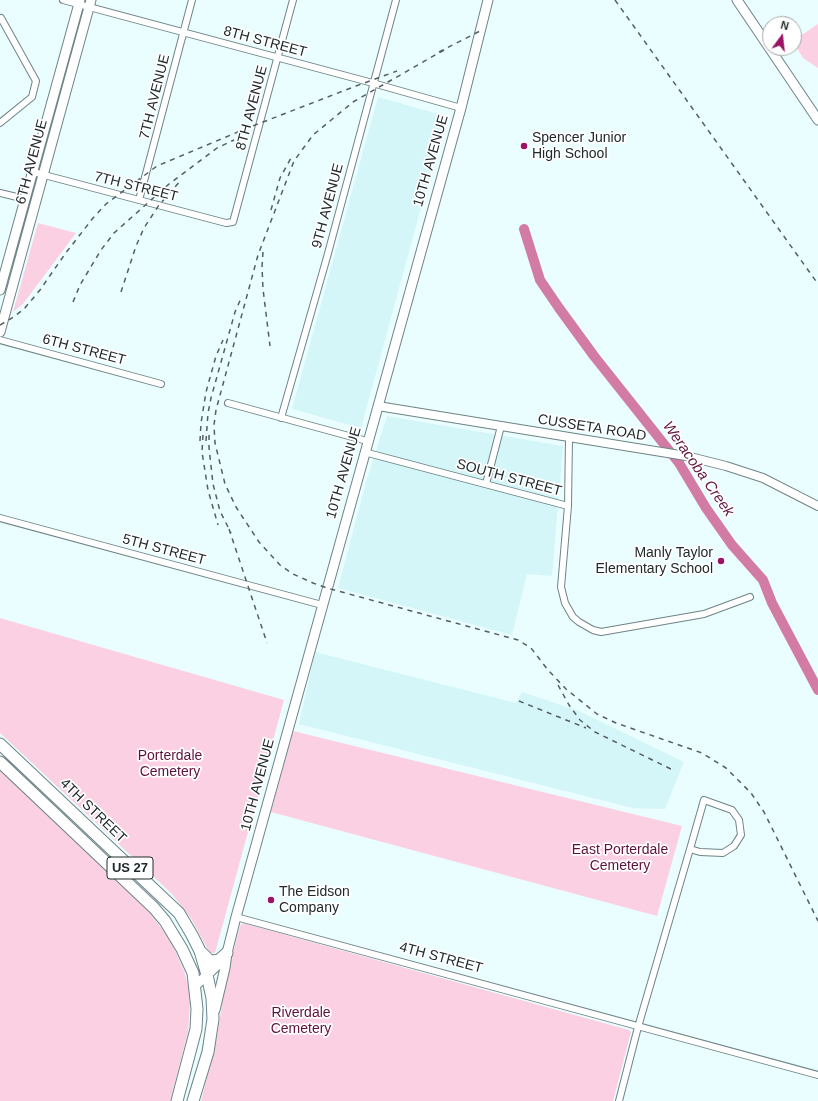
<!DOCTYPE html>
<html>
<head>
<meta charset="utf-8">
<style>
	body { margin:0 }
	#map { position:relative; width:818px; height:1101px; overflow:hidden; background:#eafdff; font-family:Helvetica,sans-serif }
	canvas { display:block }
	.north { position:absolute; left:762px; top:16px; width:40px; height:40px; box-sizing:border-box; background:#fff; border:1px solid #a6aaaa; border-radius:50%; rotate:15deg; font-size:11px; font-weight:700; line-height:16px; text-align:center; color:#212a2b }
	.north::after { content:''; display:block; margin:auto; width:14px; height:18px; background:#9a1365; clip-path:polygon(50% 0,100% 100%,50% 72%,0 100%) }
</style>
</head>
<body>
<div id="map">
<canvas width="818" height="1101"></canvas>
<div class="north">N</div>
</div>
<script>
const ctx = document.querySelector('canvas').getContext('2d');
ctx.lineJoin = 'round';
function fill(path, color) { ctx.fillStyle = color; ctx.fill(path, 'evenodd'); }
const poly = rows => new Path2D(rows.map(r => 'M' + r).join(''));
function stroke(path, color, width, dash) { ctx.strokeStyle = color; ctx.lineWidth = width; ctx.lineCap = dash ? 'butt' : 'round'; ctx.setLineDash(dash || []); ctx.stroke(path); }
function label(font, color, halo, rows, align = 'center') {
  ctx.font = font + ' Helvetica,sans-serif'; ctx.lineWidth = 3.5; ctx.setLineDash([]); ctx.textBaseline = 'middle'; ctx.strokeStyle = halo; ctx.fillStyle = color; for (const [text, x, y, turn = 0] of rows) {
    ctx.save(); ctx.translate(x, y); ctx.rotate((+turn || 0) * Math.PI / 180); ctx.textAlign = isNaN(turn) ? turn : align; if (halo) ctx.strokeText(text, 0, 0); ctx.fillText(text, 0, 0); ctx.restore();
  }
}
const built = poly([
	[378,97,446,116,361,428,292,409],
	[387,416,563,446,552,576,527,574,512,635,338,588,366,482],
	[315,652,516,703,522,692,579,711,684,762,665,809,633,808,299,724]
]);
const green = poly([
	[818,24,818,68,803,58,794,43,794,40],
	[38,223,76,233,23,304,13,312],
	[0,618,284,700,215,953,211,953,208,950,192,920,172,894,0,733],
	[293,731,682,826,657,916,271,812],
	[0,770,148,911,170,939,184,971,188,986,190,1002,188,1032,170,1101,0,1101],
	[243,923,629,1030,631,1032,630,1036,613,1101,201,1101,217,1036,226,979,240,926]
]);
const river = poly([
	[524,229,540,280,559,308,594,356,679,463,706,508,732,545,763,580,772,603,818,690]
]);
const minor = poly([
	[63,0,369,82,461,108],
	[0,123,32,97,36,81,1,18],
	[33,172,226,223,233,222,293,0],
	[0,193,25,199],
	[139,200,192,0],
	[0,340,161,384],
	[228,403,367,441],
	[281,418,327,257,396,0],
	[569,438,568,506,561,587,565,603,573,617,579,622,593,630,601,632,704,614,750,597],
	[364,452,568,506],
	[486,484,501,426],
	[0,518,322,605],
	[704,800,732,810,739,820,741,835,734,846,723,853,700,852,690,849,704,800],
	[236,917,818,1075],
	[619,1101,638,1027,690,849]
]);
const tertiary = poly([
	[378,406,686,456,726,466,763,478,818,506]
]);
const secondary = poly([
	[737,0,818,120],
	[0,290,80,0],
	[0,332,91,0],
	[195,986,222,961,225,956],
	[215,1010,225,968,227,953,236,917,461,108,488,0]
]);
const trunk = poly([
	[0,744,179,913,192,935,200,951,207,975,212,998,213,1019,208,1052,193,1101],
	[0,762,154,908,165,921,182,949,193,973,197,1009,196,1029,177,1101],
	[200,951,209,960,213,961,219,960,227,953]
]);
const rail = poly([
	[615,0,818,284],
	[444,50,353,102,313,135,294,161,258,255,216,410,214,425,215,443,225,484,236,507,259,542,280,565,293,574,313,583,327,588,518,640,531,648,548,670,566,689,597,714,616,723,702,753,726,768,751,793,764,812,818,921],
	[439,52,480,31],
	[271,210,280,178,291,158],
	[263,252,262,267,263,289,270,346],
	[121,292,136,246,144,228,159,205,181,180],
	[73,302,80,285,101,250,114,233,169,184,217,148,234,140],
	[0,325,12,318,24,309,40,290,65,254,93,218,106,204,157,166,245,129,356,86,397,71],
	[203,435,202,452,208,490,218,525],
	[209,435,209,448,213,484,220,511,231,533],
	[200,441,201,423,206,392,216,356,223,340],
	[206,441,208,413,211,398,235,312,242,296],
	[229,529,267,643],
	[558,685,569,705,580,720,595,732,675,771],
	[519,701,586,728]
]);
const markers = [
	[524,146,4,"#9a1365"],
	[721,561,4,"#9a1365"],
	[271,900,4,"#9a1365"]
];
const shields = [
	[130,868,46]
];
const shieldNames = [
	["US 27",130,868]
];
const streetNames = [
	["8TH STREET",265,42,15],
	["7TH AVENUE",155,97,-76],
	["8TH AVENUE",252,108,-75],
	["10TH AVENUE",431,161,-74],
	["6TH AVENUE",32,162,-75],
	["7TH STREET",136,187,14],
	["9TH AVENUE",328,206,-75],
	["6TH STREET",84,350,15],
	["CUSSETA ROAD",592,428,9],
	["10TH AVENUE",344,473,-74],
	["SOUTH STREET",509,478,15],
	["5TH STREET",164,550,15],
	["10TH AVENUE",258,785,-75],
	["4TH STREET",93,811,44],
	["4TH STREET",441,958,15]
];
const poiNames = [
	["Spencer Junior",532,138],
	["High School",532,154],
	["Manly Taylor",713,553,"right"],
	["Elementary School",713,569,"right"],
	["The Eidson",279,892],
	["Company",279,908]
];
const parkNames = [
	["Porterdale",170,756],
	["Cemetery",170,772],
	["East Porterdale",620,850],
	["Cemetery",620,866],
	["Riverdale",301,1013],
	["Cemetery",301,1029]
];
const waterNames = [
	["Weracoba Creek",698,469,55]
];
fill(built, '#d4f6f9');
fill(green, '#fcd0e3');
stroke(river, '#d27ca5', 10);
stroke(minor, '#6e8486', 8);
stroke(tertiary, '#6e8486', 10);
stroke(secondary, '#6e8486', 11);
stroke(trunk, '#6e8486', 13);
stroke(minor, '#fff', 6);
stroke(tertiary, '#fff', 8);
stroke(secondary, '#fff', 9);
stroke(trunk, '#fff', 11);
stroke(rail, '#545f61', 1.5, [5, 5]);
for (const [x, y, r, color] of markers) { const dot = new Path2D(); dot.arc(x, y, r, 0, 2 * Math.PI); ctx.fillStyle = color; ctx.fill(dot); stroke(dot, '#fff', 1.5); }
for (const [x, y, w] of shields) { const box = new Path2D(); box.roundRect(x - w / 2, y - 11, w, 22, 3); ctx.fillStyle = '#fff'; ctx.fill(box); stroke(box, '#212a2b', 1); }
label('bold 13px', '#212a2b', null, shieldNames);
label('14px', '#212a2b', '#fff', streetNames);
label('14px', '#212a2b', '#fff', poiNames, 'left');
label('14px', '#5e113d', '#fff', parkNames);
label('italic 15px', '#621641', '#fff', waterNames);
</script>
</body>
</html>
